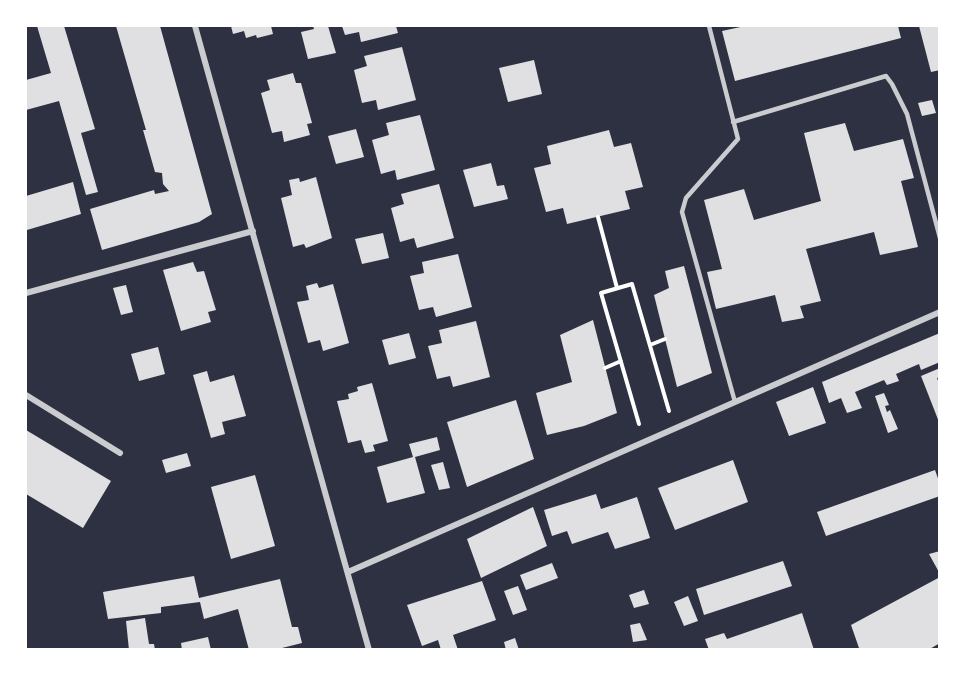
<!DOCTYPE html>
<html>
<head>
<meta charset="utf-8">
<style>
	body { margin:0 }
	#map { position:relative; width:965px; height:675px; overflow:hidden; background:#2d3142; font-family:"Archivo Narrow",sans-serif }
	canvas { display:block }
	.frame { position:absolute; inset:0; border:27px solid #fff; pointer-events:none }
</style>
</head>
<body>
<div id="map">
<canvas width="965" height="675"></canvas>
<div class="frame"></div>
</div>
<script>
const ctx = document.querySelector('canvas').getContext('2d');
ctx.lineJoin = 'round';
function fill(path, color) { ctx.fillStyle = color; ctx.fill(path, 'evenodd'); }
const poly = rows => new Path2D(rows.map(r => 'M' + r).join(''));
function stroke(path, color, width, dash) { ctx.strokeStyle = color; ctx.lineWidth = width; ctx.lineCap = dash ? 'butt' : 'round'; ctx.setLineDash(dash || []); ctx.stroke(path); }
const building = poly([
	[37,26,64,26,95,129,81,133,98,192,86,195,59,101,26,110,26,80,51,73],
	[116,26,160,26,212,214,199,222,102,250,90,209,154,190,155,194,169,191,163,184,162,173,155,172,143,130,146,130],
	[231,26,271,26,273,34,257,38,256,35,246,38,244,31,233,34],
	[313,26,328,26,336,53,308,59,301,32,314,29],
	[342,26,396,26,398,33,361,42,359,32,345,35],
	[745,26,898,26,901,38,735,81,722,31],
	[919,26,940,26,940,70,931,72],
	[402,47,416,100,378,110,376,100,362,103,354,70,367,66,364,56],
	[534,60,542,94,508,102,499,68],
	[293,73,296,83,301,83,312,123,307,124,310,135,284,142,282,131,272,133,261,93,270,90,267,80],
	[932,100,936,113,922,116,918,103],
	[420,115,435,170,397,180,395,170,381,174,372,140,389,135,386,123],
	[845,123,854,151,903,139,914,178,901,181,918,247,880,255,874,232,806,249,821,301,800,306,804,318,782,322,775,295,716,309,707,272,722,269,704,200,744,189,754,220,821,201,804,133],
	[356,129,364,157,336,164,328,136],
	[609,130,614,147,631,143,643,187,625,191,630,209,567,224,563,208,546,212,534,168,551,164,547,146],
	[491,163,497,186,504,185,508,199,474,207,463,170],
	[316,177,332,238,306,248,304,244,293,247,281,198,292,195,289,180,299,178,300,182],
	[73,182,81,214,27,230,26,196],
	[439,184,454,238,417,248,414,238,400,242,391,208,404,204,401,194],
	[383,233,389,258,362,264,355,239],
	[458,254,472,307,436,317,433,307,419,310,410,276,424,273,422,262],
	[193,262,197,272,204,271,216,310,208,312,211,322,181,331,163,270],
	[684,266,712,373,677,387,654,295,669,288,665,271],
	[317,283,319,288,333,284,349,343,323,351,320,340,308,343,297,302,309,300,306,286],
	[126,285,133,312,121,315,113,288],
	[593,320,617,413,584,426,547,435,536,393,572,382,560,335],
	[476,321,490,377,453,387,450,376,437,379,428,346,442,343,439,330],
	[409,333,416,358,389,365,382,340],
	[940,333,940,362,921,370,919,364,896,374,899,381,887,385,884,380,855,392,862,408,847,413,841,398,829,403,822,382],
	[158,347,165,374,139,381,131,354],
	[940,368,940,377,937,378,940,386,939,422,921,376],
	[207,371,210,382,234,375,246,416,222,422,225,434,211,438,193,375],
	[372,383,388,441,373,445,375,451,365,453,361,440,348,443,337,401,349,399,348,394,358,391,357,387],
	[813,387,826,423,789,436,776,402],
	[884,393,889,405,885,406,887,412,890,410,898,429,888,433,875,396],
	[516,400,534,459,467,487,447,422],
	[26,430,111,481,83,528,26,494],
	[437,437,440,450,415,457,425,493,387,503,377,467,413,457,409,444],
	[187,453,191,466,166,473,162,460],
	[733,460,748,502,675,530,658,488],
	[443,462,450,488,439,490,431,465],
	[935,470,940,484,940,496,826,536,817,512],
	[255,475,275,546,231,559,211,487],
	[596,494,601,509,637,497,650,538,615,549,608,532,572,544,567,531,552,536,544,510],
	[533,507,547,546,481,578,467,539],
	[940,551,940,574,929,554],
	[783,561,792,586,704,615,696,589],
	[552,563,558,578,526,590,520,575],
	[194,576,199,598,280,579,292,627,298,627,302,643,274,650,249,650,238,609,204,619,200,602,161,607,161,613,108,619,103,592],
	[940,577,940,643,928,650,855,650,859,648,851,625],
	[482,581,496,620,453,635,458,650,441,650,438,640,422,646,407,605],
	[518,586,527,610,513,615,504,591],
	[644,590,649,604,634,608,629,595],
	[688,596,698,621,684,626,674,602],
	[802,613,814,650,709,650,705,639,724,633,727,639],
	[145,618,149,644,154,644,155,650,129,650,126,621],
	[640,623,647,640,633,642,630,625],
	[208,637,211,650,182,650,181,643],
	[515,638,519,650,506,650,504,642]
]);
const path = poly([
	[598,217,617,288],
	[650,345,665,339],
	[605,368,621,361],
	[639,424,601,293,632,284,669,411]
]);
const service = poly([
	[709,26,738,139,686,198,682,212,735,402],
	[733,122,886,76,892,84,907,114,940,238]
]);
const minor = poly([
	[195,26,369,650],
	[26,293,253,231],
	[26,395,120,453],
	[348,572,940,312]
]);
fill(building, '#e0e0e3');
stroke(path, '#fff', 4);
stroke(service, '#caccd0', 4.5);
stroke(minor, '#caccd0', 6);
</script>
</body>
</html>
